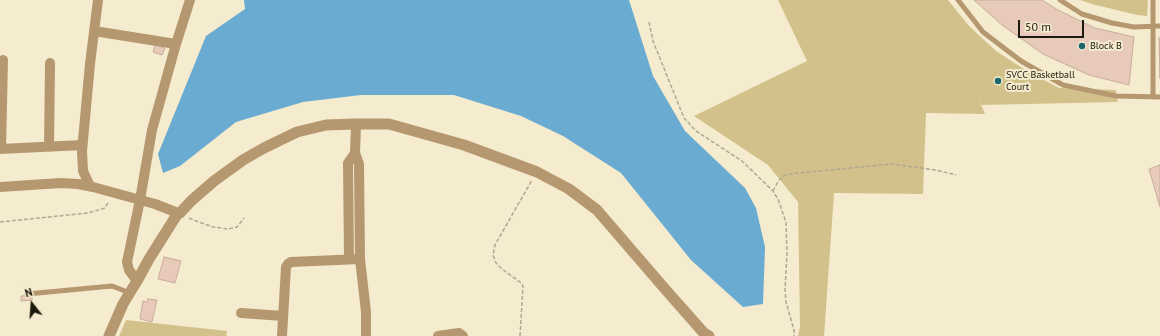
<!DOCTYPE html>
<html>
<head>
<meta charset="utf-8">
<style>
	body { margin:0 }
	#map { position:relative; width:1160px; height:336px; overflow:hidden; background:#f5ebce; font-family:"PT Sans",sans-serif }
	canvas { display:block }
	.north { position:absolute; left:12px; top:284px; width:40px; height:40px; -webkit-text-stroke:3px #f5ebce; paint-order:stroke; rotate:343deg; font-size:11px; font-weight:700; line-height:16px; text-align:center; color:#1c190f }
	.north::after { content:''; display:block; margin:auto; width:14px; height:18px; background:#1c190f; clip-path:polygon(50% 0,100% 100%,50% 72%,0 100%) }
	.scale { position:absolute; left:1018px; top:20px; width:66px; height:18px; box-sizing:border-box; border:2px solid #1c190f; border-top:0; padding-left:5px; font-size:12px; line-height:14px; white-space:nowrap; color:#1c190f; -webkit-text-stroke:3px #f5ebce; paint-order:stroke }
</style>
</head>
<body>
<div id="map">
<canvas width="1160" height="336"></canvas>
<div class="north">N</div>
<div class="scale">50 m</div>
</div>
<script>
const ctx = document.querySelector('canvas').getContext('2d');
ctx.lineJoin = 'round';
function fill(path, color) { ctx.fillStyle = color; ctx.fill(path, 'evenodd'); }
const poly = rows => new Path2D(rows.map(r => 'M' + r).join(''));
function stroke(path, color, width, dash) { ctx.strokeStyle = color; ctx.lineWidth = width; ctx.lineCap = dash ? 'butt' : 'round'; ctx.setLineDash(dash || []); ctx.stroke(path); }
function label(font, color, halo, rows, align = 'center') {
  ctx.font = font + ' "PT Sans",sans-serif'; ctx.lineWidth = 4; ctx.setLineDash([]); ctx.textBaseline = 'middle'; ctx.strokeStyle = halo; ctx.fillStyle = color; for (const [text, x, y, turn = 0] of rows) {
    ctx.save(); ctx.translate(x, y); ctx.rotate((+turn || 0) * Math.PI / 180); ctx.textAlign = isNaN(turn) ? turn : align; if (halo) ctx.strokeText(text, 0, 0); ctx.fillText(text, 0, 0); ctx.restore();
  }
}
const green = poly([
	[778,0,948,0,969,26,996,51,1027,71,1059,88,1116,90,1118,102,981,105,972,83,985,114,926,113,923,194,834,193,824,336,798,336,800,327,798,202,768,165,694,116,807,61],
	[1080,0,1147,0,1148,1,1147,16,1137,15,1092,4],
	[126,320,227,331,226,336,119,336]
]);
const water = poly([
	[244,0,629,0,653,76,685,131,745,188,756,208,765,247,763,304,743,307,691,260,621,173,563,136,521,116,454,95,361,95,303,102,236,122,180,166,163,173,158,154,206,36,245,9]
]);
const building = poly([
	[974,0,1042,0,1058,10,1095,28,1134,37,1129,85,1089,75,1043,54,1002,25,974,0],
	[1159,38,1160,38,1160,79,1159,38],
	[155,45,165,48,162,55,153,52,155,45],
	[1160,165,1160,207,1149,169,1160,165],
	[164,257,181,261,175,283,158,279,164,257],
	[32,295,32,300,21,301,21,296,32,295],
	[148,299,157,300,152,322,140,319,143,301,147,302,148,299]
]);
const path = poly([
	[649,22,653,41,684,118,696,131,742,161,773,191,778,199,786,222,787,254,785,289,786,302,794,330,794,336],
	[773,191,779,180,784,176,789,174,891,164,936,170,956,175],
	[189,218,196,221,213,227,228,229,237,227,244,218],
	[0,222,88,213,105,208,109,201],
	[520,336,523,286,520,282,502,269,496,263,493,255,495,245,532,180]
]);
const service = poly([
	[958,0,983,32,1021,61,1063,85,1116,96,1160,97],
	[1060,0,1082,14,1112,23,1134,27,1160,26],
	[1153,0,1153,97],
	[27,294,112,286,130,293]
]);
const minor = poly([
	[94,31,176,44],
	[356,124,355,153,359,164,360,259,366,312,366,336],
	[49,147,50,63],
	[0,149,82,145],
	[1,149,3,60],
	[90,186,83,171,82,151,90,64,98,0],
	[0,187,61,183,78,184,93,187,155,204,178,213],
	[349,259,348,163,355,153],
	[137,281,129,270,127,262,140,200,152,130,176,44,190,0],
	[241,313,283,316],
	[282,336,286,267,288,264,291,262,360,259],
	[438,336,459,333,463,336]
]);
const tertiary = poly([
	[109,336,123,304,137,281,149,259,178,213,180,213,191,201,214,181,243,160,264,148,297,132,326,125,356,124,389,124,464,145,537,172,569,189,597,210,665,289,703,332,709,336]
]);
const markers = [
	[1082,46,4,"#1a676d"],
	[998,81,4,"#1a676d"]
];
const poiNames = [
	["Block B",1090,46],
	["SVCC Basketball",1006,75],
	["Court",1006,87]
];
fill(green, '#d3c18b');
fill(water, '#6aabd1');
fill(building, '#e7cab9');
stroke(building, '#c8ac9c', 1);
stroke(path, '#b0a992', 1.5, [4, 2]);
stroke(service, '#b5986f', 5);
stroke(minor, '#b5986f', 10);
stroke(tertiary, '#b5986f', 11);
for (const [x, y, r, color] of markers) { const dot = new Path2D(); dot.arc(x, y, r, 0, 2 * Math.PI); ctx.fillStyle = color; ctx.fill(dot); stroke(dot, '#f5ebce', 1.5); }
label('10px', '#1c190f', '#f5ebce', poiNames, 'left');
</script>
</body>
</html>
